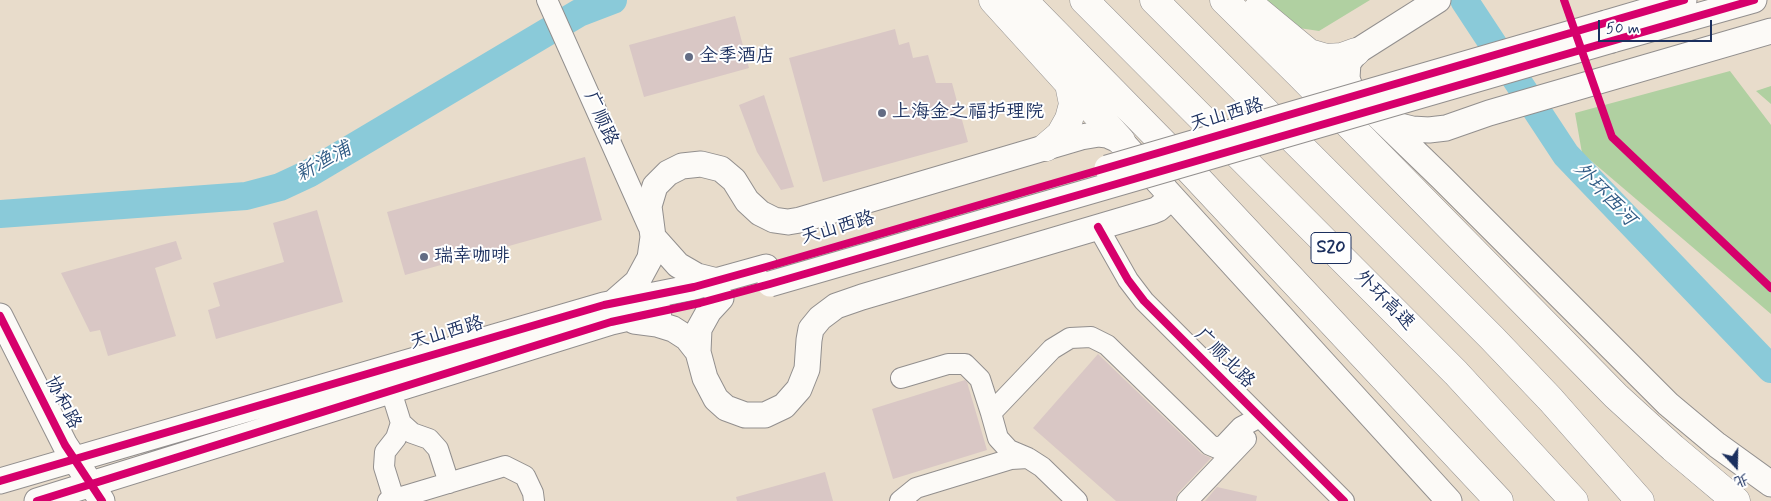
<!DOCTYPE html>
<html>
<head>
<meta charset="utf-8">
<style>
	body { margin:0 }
	#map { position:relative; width:1771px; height:501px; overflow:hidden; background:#e8dccb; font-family:Mynerve,"LXGW WenKai TC",sans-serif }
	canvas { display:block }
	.north { position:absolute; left:1711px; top:441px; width:50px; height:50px; -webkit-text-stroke:4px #fff; paint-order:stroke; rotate:159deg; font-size:14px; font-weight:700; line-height:20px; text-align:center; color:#1b2f5e }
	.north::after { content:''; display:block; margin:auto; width:18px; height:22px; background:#1b2f5e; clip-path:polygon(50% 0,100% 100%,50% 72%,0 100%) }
	.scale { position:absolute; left:1598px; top:20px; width:114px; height:22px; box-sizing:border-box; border:2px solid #1b2f5e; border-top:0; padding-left:6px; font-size:15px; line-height:18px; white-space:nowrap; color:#1b2f5e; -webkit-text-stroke:4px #fff; paint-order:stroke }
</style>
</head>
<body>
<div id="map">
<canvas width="1771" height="501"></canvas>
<div class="north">北</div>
<div class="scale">50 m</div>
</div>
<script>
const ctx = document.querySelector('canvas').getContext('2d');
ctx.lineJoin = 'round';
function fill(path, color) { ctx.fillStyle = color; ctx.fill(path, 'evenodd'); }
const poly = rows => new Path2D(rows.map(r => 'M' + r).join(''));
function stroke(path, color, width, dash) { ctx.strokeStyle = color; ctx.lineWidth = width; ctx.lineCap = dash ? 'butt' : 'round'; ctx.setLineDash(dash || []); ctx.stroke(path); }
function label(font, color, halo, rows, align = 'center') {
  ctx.font = font + ' Mynerve,"LXGW WenKai TC",sans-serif'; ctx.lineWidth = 4; ctx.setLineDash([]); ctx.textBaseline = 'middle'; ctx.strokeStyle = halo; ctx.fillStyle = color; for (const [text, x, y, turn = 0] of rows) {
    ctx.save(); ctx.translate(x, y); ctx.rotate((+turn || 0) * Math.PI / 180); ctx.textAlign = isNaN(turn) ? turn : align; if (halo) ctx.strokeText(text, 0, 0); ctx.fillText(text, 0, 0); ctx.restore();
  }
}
const green = poly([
	[1265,0,1370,0,1319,31,1299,28],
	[1730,71,1771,125,1771,314,1582,153,1575,113],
	[1771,86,1771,104,1756,91]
]);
const river = poly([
	[1464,0,1566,155,1771,369],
	[0,214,246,196,280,187,310,173,579,13,613,0]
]);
const building = poly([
	[735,16,749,68,644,97,629,45],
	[895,29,899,45,909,42,913,58,928,55,936,83,952,83,968,142,823,182,789,58],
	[764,95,794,187,781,190,757,152,739,105],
	[585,157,602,220,405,275,387,212],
	[317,210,343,302,216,339,208,310,220,306,213,283,284,262,273,223],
	[176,241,182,259,155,268,176,336,108,356,100,330,90,332,61,273],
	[1098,354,1202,454,1211,458,1178,493,1175,501,1116,501,1033,428],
	[965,380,967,382,987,450,893,479,872,409],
	[825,472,833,501,737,501,736,497],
	[1217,487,1257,496,1256,501,1205,501]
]);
const minor = poly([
	[547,0,648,226],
	[1098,227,1128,280,1144,301,1344,501],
	[901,378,948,364,965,364,980,379,991,413],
	[391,391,401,423,412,433,429,439,438,449,449,483],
	[1028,458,1009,450,998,438,991,413,1052,349,1070,338,1091,337,1107,345,1210,445,1217,448,1224,445,1241,427,1260,417],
	[394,499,384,467,385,452,396,438,401,423],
	[388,501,505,466,525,476,533,493,534,501],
	[900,501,916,488,1011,459,1028,458,1042,467,1077,501],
	[1187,501,1246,439]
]);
const major = poly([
	[1438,0,1356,52,1348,63,1347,78,1351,90,1442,178,1668,404,1717,445,1771,484],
	[1606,23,1684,0],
	[1612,40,1754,0],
	[1385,119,1396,125,1412,129,1429,130,1446,128,1489,113,1771,31],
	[653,237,678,265,697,276,717,281],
	[721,298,709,311,699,329,698,352,705,378,716,399,726,408,745,415,765,415,784,406,799,389,807,369,809,340,811,329,820,318,836,306,862,297,1153,211,1158,209,1165,203,1167,197,1165,189],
	[613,303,637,282,650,258,653,237,649,206,655,186,668,173,682,166,701,164,721,169,734,180,747,201,760,213,774,220,788,222,800,220,1081,137,1099,134,1107,135,1121,141,1449,501],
	[0,316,65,445,102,501],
	[634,321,657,324,673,329,687,338,698,352],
	[0,481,604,305,694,287,766,267],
	[37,501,611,322,659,311]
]);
const highway = poly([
	[993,0,1121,141],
	[1023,0,1182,162,1499,501],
	[1084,0,1456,373,1574,501],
	[1154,0,1492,338,1551,400,1640,501],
	[1224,0,1300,75,1616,396,1673,448,1736,501],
	[1257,10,1309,53,1351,90],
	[1309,53,1326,58,1342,57,1356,52],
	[1046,147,1060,135,1069,119,1073,104,1069,84]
]);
const majorBridge = poly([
	[1107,168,1606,23],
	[770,284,1612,40]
]);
const cycleway = poly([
	[1564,0,1612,137,1771,288],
	[1098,227,1128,280,1144,301,1344,501],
	[0,316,65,445,102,501],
	[0,481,604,305,694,287,766,267,1684,0],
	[37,501,611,322,700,303,770,284,1754,0]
]);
const markers = [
	[689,57,5,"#636c84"],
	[882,113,5,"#636c84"],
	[424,257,5,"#636c84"]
];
const shields = [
	[1331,248,40]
];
const shieldNames = [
	["S20",1331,248]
];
const poiNames = [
	["全季酒店",699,57],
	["上海金之福护理院",892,113],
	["瑞幸咖啡",434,257]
];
const streetNames = [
	["天山西路",1227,116,-16],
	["广顺路",600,119,66],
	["天山西路",838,229,-16],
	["外环高速",1384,301,45],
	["天山西路",447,334,-16],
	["广顺北路",1224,359,45],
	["协和路",62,403,63]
];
const waterNames = [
	["新渔浦",324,163,-29],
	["外环西河",1604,195,46]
];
fill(green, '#b0d0a1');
stroke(river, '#8acad9', 28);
fill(building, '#d9c7c5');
stroke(minor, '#928f8e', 22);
stroke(major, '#928f8e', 27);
stroke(highway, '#928f8e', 29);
stroke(minor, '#fcfaf7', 20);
stroke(major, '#fcfaf7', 25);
stroke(highway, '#fcfaf7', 28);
stroke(majorBridge, '#928f8e', 27, []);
stroke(majorBridge, '#fcfaf7', 25);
stroke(cycleway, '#d6006c', 8);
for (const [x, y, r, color] of markers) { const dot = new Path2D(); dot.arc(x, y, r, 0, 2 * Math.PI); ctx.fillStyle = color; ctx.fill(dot); stroke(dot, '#fff', 2); }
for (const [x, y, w] of shields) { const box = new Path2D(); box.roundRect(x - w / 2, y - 15.5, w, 31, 4); ctx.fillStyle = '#fff'; ctx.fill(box); stroke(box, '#1b2f5e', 1); }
label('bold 18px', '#1b2f5e', null, shieldNames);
label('19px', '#1b2f5e', '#fff', poiNames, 'left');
label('19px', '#1b2f5e', '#fff', streetNames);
label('italic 20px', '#305b85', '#fff', waterNames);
</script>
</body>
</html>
